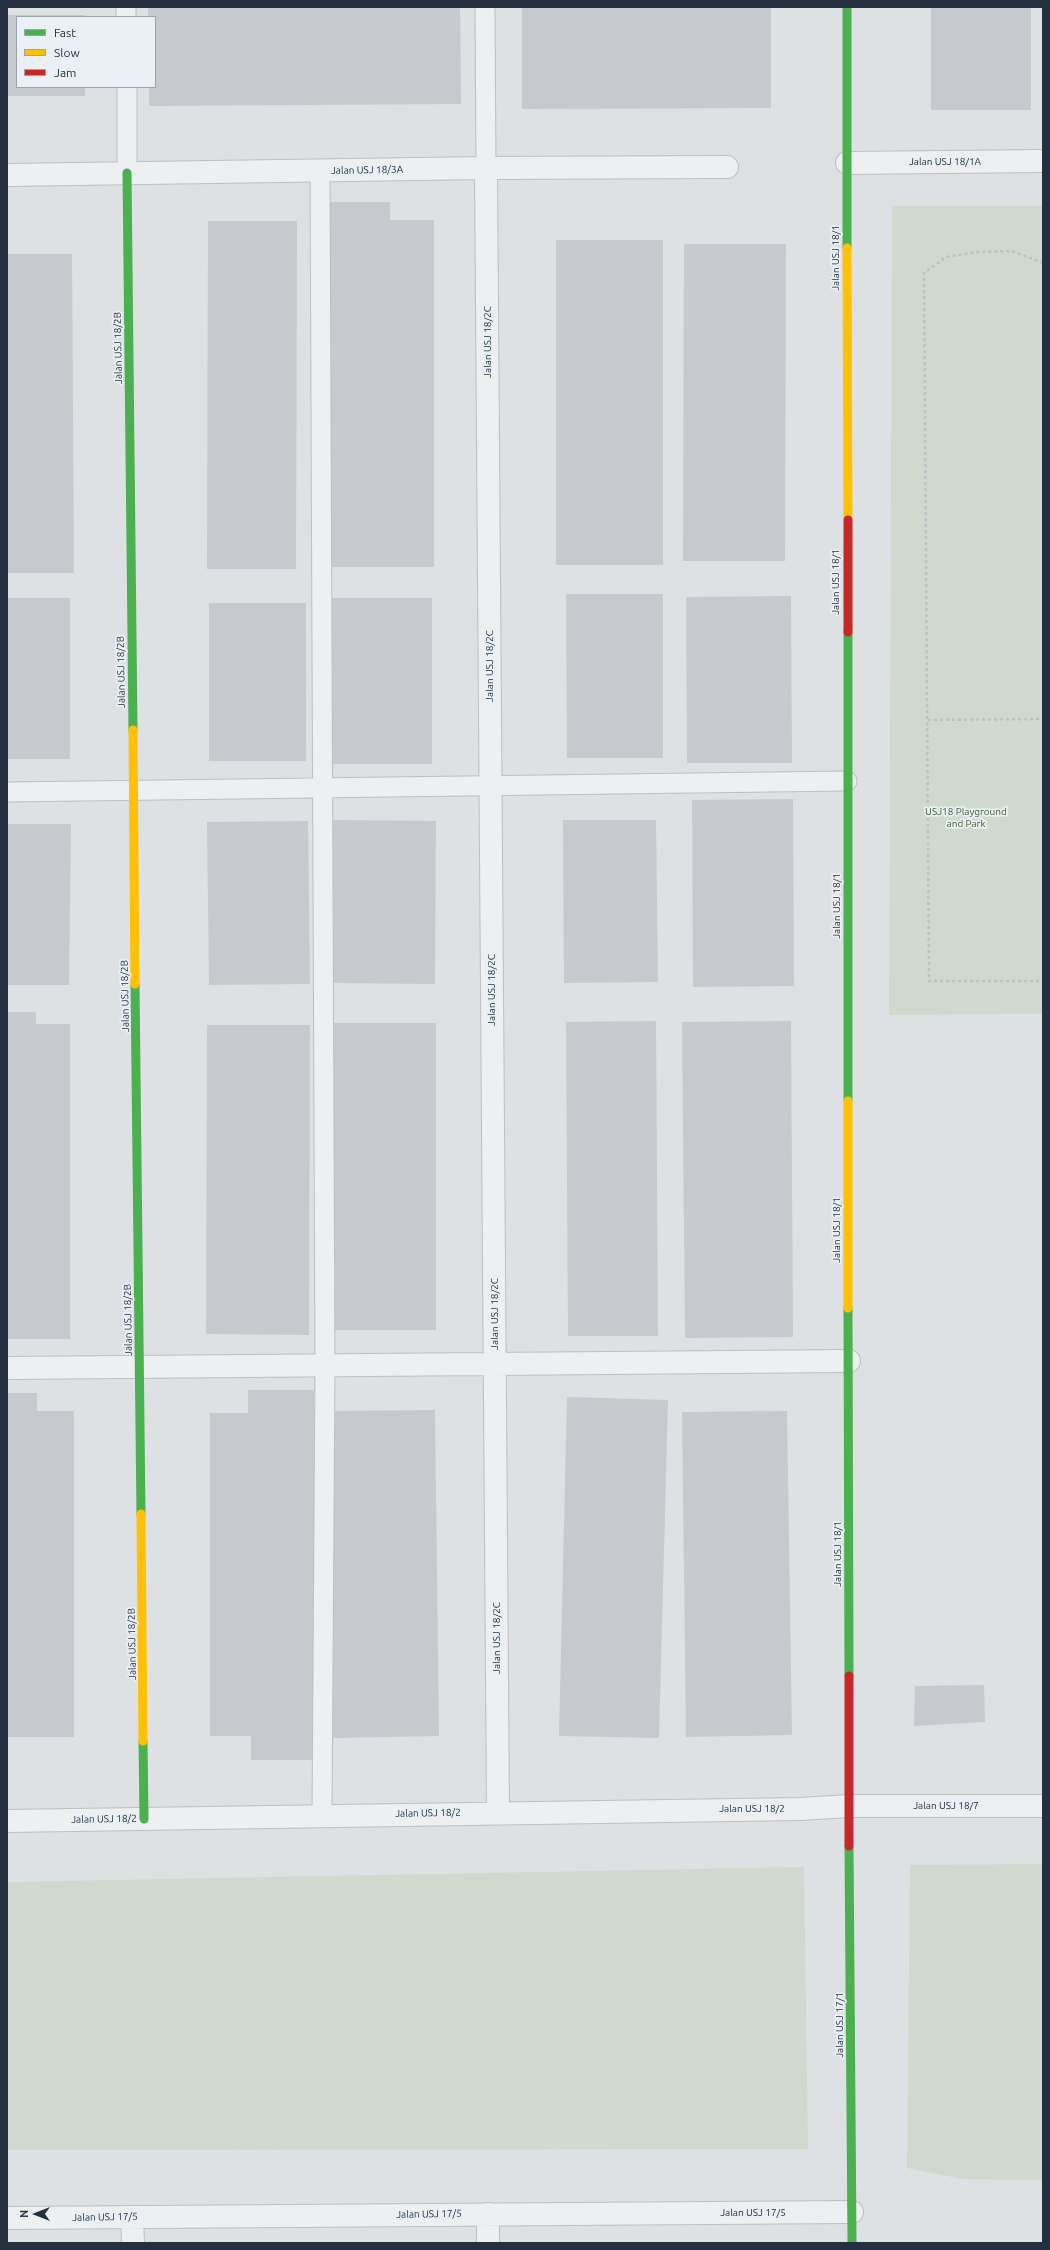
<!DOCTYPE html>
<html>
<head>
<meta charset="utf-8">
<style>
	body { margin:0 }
	#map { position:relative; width:1050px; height:2250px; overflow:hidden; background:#dee1e4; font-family:Ubuntu,sans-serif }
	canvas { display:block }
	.frame { position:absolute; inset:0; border:8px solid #24303f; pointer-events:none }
	.legend { position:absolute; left:16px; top:16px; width:140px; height:72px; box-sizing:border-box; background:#eaf0f5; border:1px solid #9ba3ac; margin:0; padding:5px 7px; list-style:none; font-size:12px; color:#24303f }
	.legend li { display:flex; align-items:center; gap:8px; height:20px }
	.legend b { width:20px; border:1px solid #9ba3ac }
	.north { position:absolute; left:16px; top:2194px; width:40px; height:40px; -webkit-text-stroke:3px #eaf0f5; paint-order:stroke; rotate:270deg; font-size:11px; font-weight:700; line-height:16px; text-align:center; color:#24303f }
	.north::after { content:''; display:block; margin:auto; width:14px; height:18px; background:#24303f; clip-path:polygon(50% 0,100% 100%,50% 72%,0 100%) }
</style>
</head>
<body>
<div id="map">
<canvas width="1050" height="2250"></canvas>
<div class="frame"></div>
<ul class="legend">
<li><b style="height:5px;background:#4caf50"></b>Fast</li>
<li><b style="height:5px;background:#ffc107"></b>Slow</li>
<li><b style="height:5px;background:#c62828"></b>Jam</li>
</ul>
<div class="north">N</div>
</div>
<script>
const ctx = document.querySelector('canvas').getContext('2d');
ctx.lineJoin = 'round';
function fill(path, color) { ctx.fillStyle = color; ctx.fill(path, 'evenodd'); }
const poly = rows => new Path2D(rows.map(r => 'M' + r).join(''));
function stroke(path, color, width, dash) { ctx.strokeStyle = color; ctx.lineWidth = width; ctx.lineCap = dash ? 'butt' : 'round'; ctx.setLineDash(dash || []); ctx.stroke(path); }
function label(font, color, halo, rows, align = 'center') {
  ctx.font = font + ' Ubuntu,sans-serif'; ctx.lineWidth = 3.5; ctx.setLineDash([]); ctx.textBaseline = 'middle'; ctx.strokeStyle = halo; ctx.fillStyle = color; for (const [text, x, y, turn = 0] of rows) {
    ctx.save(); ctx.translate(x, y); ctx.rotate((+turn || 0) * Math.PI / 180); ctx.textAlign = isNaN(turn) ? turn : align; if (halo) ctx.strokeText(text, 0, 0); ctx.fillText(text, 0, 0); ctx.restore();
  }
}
const green = poly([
	[892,206,1043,206,1043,1014,889,1015],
	[1043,1864,1043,2180,962,2179,907,2168,910,1865],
	[804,1867,808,2149,7,2150,7,1882]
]);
const building = poly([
	[460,7,461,104,149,106,149,87,155,87,155,17,148,17,148,8],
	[522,7,771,7,771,108,522,109],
	[931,7,1031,7,1031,110,931,110],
	[7,15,85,15,85,17,17,17,17,87,85,87,85,96,7,96],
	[329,202,390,202,390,220,434,220,434,567,330,567],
	[208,221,297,221,296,569,207,569],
	[556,240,663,240,663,565,556,565],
	[684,244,786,244,785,561,683,561],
	[7,254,72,254,74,573,7,573],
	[566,594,663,594,663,758,567,758],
	[791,596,792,763,687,763,686,597],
	[7,598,70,598,70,759,7,759],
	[328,598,432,598,432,764,328,764],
	[209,603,306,603,306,761,209,761],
	[793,799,794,986,693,987,692,800],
	[333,820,436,821,435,984,332,983],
	[563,820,656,820,658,982,564,983],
	[308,821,310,984,209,985,207,822],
	[7,824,71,824,69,985,7,985],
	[7,1012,36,1012,36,1024,70,1024,70,1339,7,1339],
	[656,1021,658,1336,568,1336,566,1022],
	[791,1021,793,1337,685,1338,682,1022],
	[329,1023,436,1023,436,1330,329,1330],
	[207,1025,310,1025,309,1335,206,1334],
	[248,1390,314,1390,314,1760,251,1760,251,1736,210,1736,210,1413,248,1413],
	[7,1393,37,1393,37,1411,74,1411,74,1737,7,1737],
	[567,1397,668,1400,659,1738,559,1736],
	[435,1410,439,1736,333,1738,329,1411],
	[787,1411,792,1735,686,1737,682,1412],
	[984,1685,985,1722,914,1726,915,1686]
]);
const path = poly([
	[1043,263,1012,251,976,252,946,257,924,273,929,981,1043,981],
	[928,720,1043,719]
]);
const lane = poly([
	[126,7,126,17],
	[485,7,486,168],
	[127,87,127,173],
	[320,170,325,1365,322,1815],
	[7,792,847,781]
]);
const street = poly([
	[847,163,1043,161],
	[486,168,498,1812],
	[7,175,486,168,727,167],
	[7,1368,849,1361],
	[7,1821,800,1809,849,1806,1043,1806],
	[488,2214,488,2243],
	[132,2217,133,2243],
	[7,2218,852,2212]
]);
const fast = poly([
	[847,7,847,248],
	[127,173,133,730],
	[848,632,848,1101],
	[135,984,141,1514],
	[848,1308,849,1676],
	[143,1741,144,1819],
	[849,1846,852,2243]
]);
const slow = poly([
	[847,248,848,520],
	[133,730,135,984],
	[848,1101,848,1308],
	[141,1514,143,1741]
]);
const jam = poly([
	[848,520,848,632],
	[849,1676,849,1846]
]);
const streetNames = [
	["Jalan USJ 18/1A",945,162],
	["Jalan USJ 18/3A",367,170,-1],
	["Jalan USJ 18/1",836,258,-90],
	["Jalan USJ 18/2C",488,342,-90],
	["Jalan USJ 18/2B",118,348,-91],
	["Jalan USJ 18/1",836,582,-90],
	["Jalan USJ 18/2C",490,666,-90],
	["Jalan USJ 18/2B",121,672,-91],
	["Jalan USJ 18/1",837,906,-90],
	["Jalan USJ 18/2C",492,990,-90],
	["Jalan USJ 18/2B",125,996,-91],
	["Jalan USJ 18/1",837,1230,-90],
	["Jalan USJ 18/2C",495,1314,-90],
	["Jalan USJ 18/2B",128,1320,-91],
	["Jalan USJ 18/1",838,1554,-90],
	["Jalan USJ 18/2C",497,1638,-90],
	["Jalan USJ 18/2B",132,1644,-91],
	["Jalan USJ 18/7",946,1806],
	["Jalan USJ 18/2",752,1809],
	["Jalan USJ 18/2",428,1813,-1],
	["Jalan USJ 18/2",104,1819,-1],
	["Jalan USJ 17/1",840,2025,-90],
	["Jalan USJ 17/5",753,2213],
	["Jalan USJ 17/5",429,2214,-1],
	["Jalan USJ 17/5",105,2217,-1]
];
const parkNames = [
	["USJ18 Playground",966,812],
	["and Park",966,824]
];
fill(green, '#d0d9cd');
fill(building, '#c6c9cd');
stroke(lane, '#bcbfc2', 21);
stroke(street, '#bcbfc2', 24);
stroke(path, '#bdc0c4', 2.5, [3, 3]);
stroke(lane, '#edeff1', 19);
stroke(street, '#edeff1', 22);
stroke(fast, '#4caf50', 9);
stroke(slow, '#ffc107', 9);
stroke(jam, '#c62828', 9);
label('10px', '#24303f', '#eaf0f5', streetNames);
label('10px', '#3d5c2f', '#eaf0f5', parkNames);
</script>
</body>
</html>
